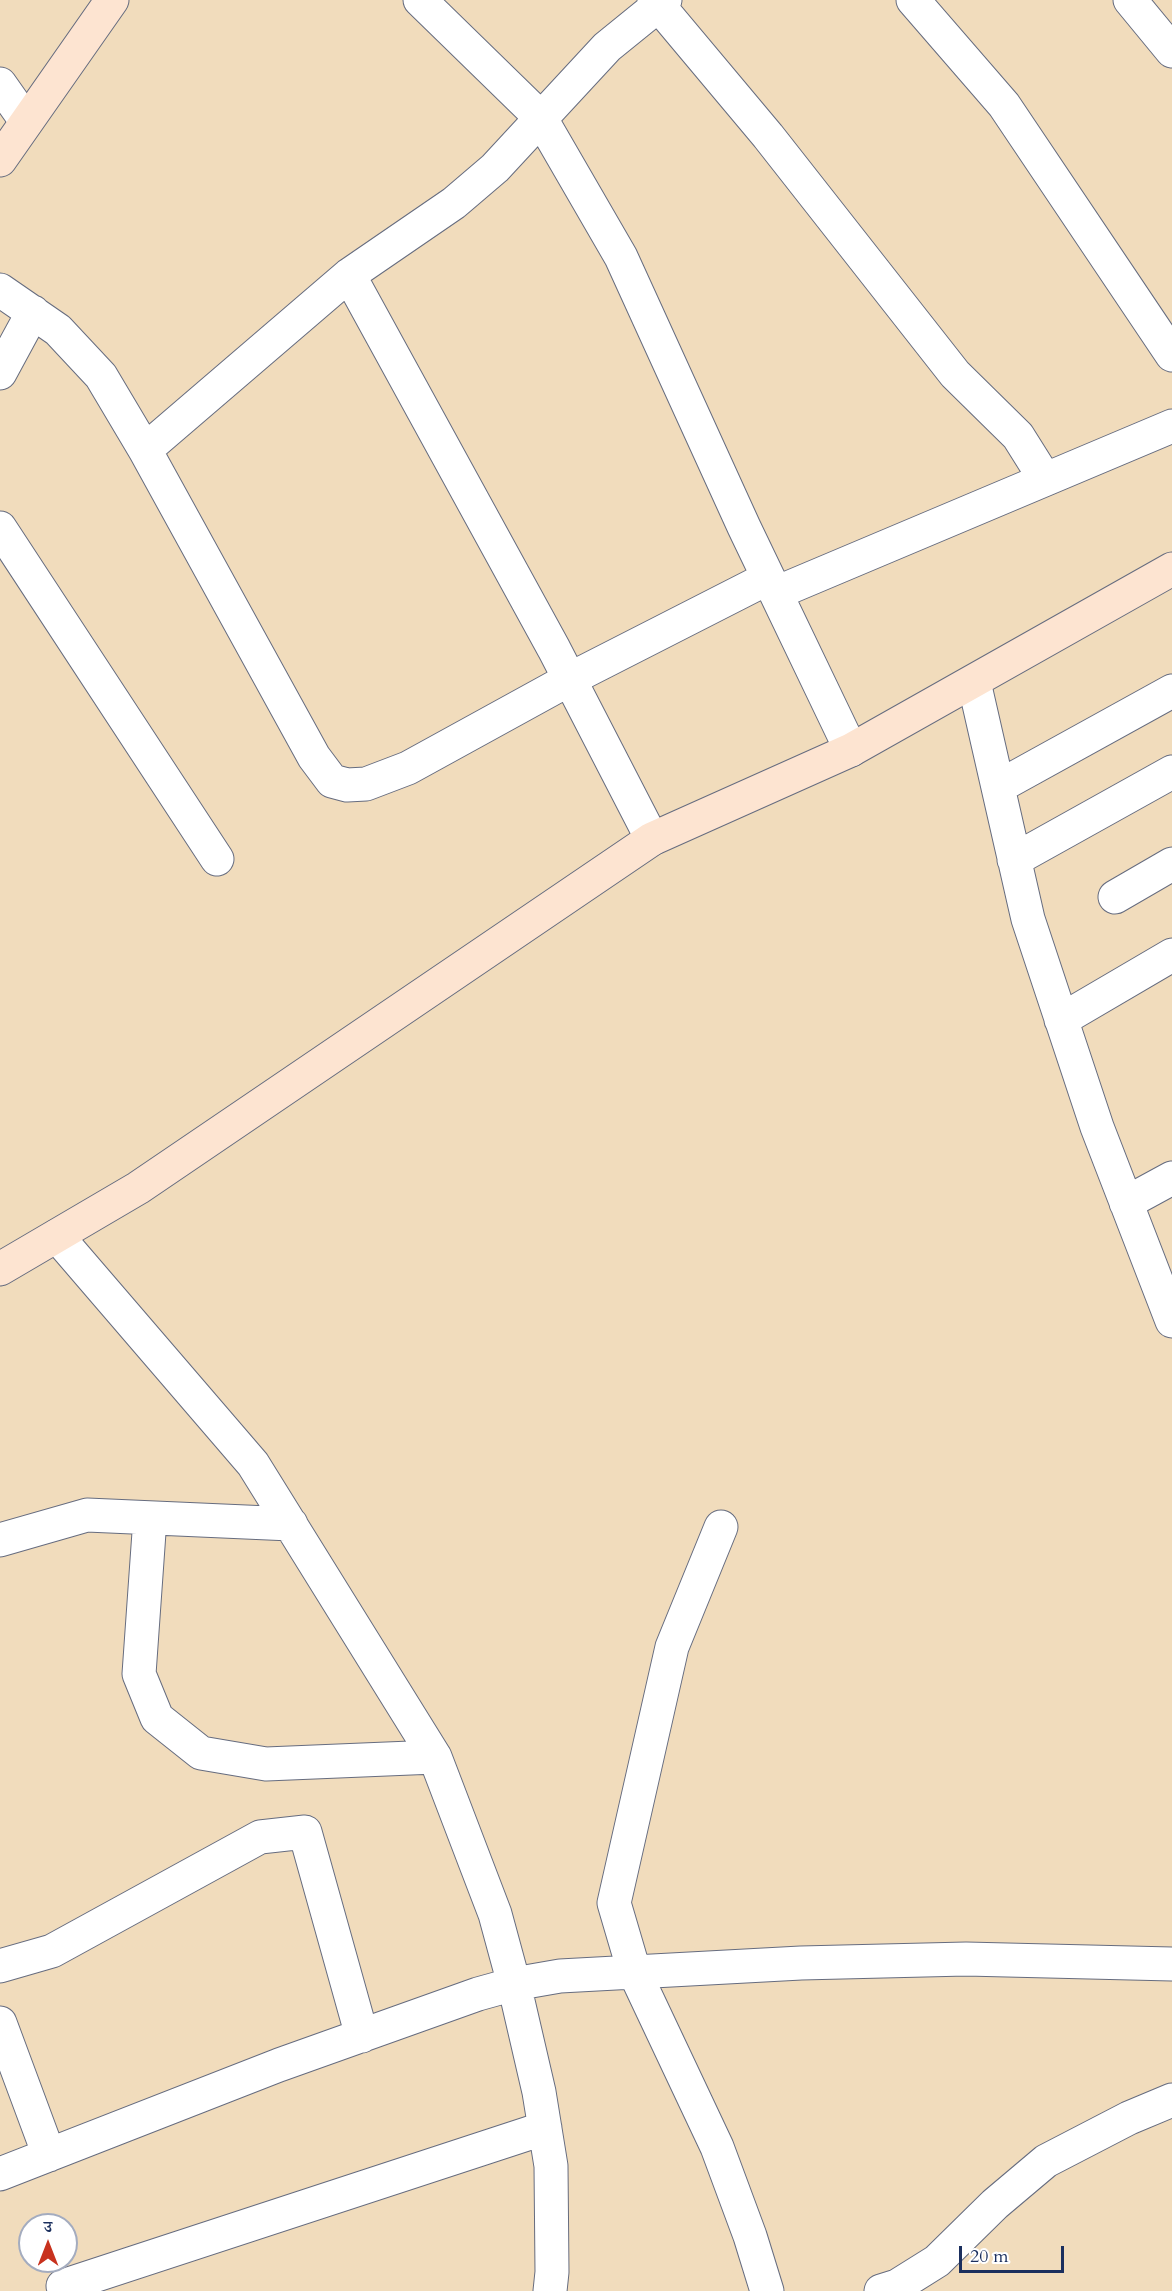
<!DOCTYPE html>
<html>
<head>
<meta charset="utf-8">
<style>
	body { margin:0 }
	#map { position:relative; width:1172px; height:2291px; overflow:hidden; background:#f1dcbc; font-family:Cardo,"Noto Serif Devanagari",serif }
	canvas { display:block }
	.north { position:absolute; left:18px; top:2213px; width:60px; height:60px; box-sizing:border-box; background:#fff; border:2px solid #a4acbf; border-radius:50%; rotate:0deg; font-size:16px; font-weight:700; line-height:24px; text-align:center; color:#1b2f5e }
	.north::after { content:''; display:block; margin:auto; width:21px; height:27px; background:#c8321e; clip-path:polygon(50% 0,100% 100%,50% 72%,0 100%) }
	.scale { position:absolute; left:959px; top:2246px; width:105px; height:27px; box-sizing:border-box; border:3px solid #1b2f5e; border-top:0; padding-left:8px; font-size:18px; line-height:21px; white-space:nowrap; color:#1b2f5e; -webkit-text-stroke:4px #fff; paint-order:stroke }
</style>
</head>
<body>
<div id="map">
<canvas width="1172" height="2291"></canvas>
<div class="north">उ</div>
<div class="scale">20 m</div>
</div>
<script>
const ctx = document.querySelector('canvas').getContext('2d');
ctx.lineJoin = 'round';
const poly = rows => new Path2D(rows.map(r => 'M' + r).join(''));
function stroke(path, color, width, dash) { ctx.strokeStyle = color; ctx.lineWidth = width; ctx.lineCap = dash ? 'butt' : 'round'; ctx.setLineDash(dash || []); ctx.stroke(path); }
const street = poly([
	[420,0,540,117,621,257,744,527,851,750],
	[654,0,768,136,955,374,1018,436,1045,479],
	[913,0,1004,105,1172,355],
	[1130,0,1172,51],
	[0,84,26,121],
	[349,275,554,649,652,839],
	[0,290,58,330,101,376,145,450,314,757,332,781,347,785,366,784,408,768,570,679,768,578],
	[0,373,33,312],
	[145,450,349,275,454,203,495,168,607,47,665,0],
	[0,528,217,859],
	[776,593,1172,426],
	[974,682,1028,919,1097,1127,1172,1321],
	[998,787,1172,691],
	[1014,860,1172,772],
	[1115,897,1172,864],
	[1061,1020,1172,955],
	[1126,1203,1172,1178],
	[57,1236,253,1464,435,1757,495,1914,514,1984,539,2092,551,2166,552,2272,550,2291],
	[150,1518,139,1674,157,1718,201,1753,266,1764,435,1757],
	[721,1527,672,1647,614,1903,634,1971,717,2147,750,2236,767,2291],
	[0,1540,87,1515,291,1524],
	[0,1966,52,1951,260,1837,305,1832,362,2036],
	[0,2023,49,2155],
	[0,2174,279,2065,478,1994,514,1984,560,1976,801,1963,966,1959,1172,1964],
	[63,2286,545,2128],
	[881,2291,897,2286,937,2261,995,2204,1046,2161,1129,2118,1172,2100]
]);
const secondary = poly([
	[0,160,112,0],
	[0,1269,138,1188,652,839,851,750,1172,569]
]);
stroke(street, '#666c7f', 35);
stroke(secondary, '#666c7f', 35);
stroke(street, '#fff', 33);
stroke(secondary, '#fde4d1', 33);
</script>
</body>
</html>
